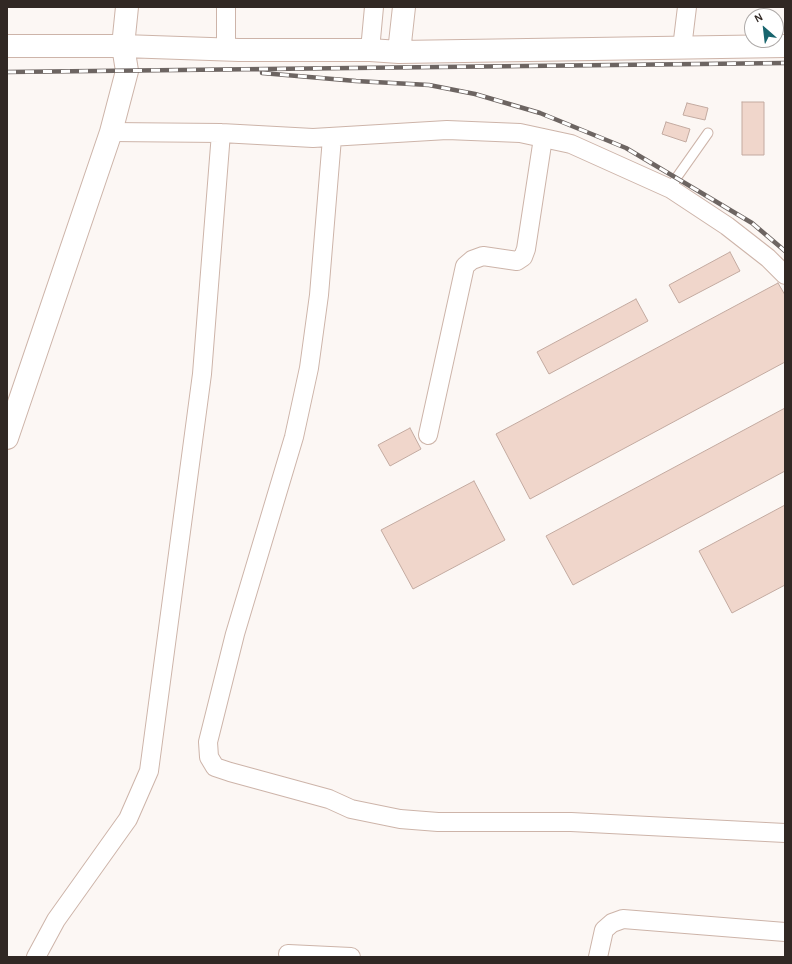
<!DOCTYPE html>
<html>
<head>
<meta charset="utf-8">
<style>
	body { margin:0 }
	#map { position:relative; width:792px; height:964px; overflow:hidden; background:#fcf7f4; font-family:Karla,sans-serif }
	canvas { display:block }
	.frame { position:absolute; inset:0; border:8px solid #312824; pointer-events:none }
	.north { position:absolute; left:744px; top:8px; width:40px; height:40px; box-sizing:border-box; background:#fff; border:1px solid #ada9a7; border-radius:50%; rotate:332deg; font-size:11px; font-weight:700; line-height:16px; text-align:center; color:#312824 }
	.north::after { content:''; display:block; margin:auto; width:14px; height:18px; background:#18656e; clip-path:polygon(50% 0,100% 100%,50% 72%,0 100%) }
</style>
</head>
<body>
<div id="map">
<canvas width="792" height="964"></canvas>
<div class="frame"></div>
<div class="north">N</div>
</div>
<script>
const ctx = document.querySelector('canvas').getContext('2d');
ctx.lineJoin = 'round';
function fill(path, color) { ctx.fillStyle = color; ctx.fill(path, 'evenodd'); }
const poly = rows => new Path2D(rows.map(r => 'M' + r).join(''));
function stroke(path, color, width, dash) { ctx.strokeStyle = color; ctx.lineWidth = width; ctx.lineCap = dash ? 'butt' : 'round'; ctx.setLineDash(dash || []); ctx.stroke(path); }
const building = poly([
	[742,102,764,102,764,155,742,155,742,102],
	[687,103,708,108,705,120,683,115,687,103],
	[666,122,690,129,686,142,662,134,666,122],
	[730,252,740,271,679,303,669,285,730,252],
	[778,283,785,295,785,362,530,499,496,434,778,283],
	[636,299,648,321,549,374,537,352,636,299],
	[785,408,785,471,573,585,546,536,785,408],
	[410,428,421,449,390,466,378,445,410,428],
	[474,481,505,540,413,589,381,530,474,481],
	[785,505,785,585,732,613,699,551,785,505]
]);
const lane = poly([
	[671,189,677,177,708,133]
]);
const street = poly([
	[226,7,226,50],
	[682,48,687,7],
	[370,50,374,7],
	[111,132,221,133,313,138,447,130,520,133,571,144,671,189,727,226,768,258,785,275],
	[332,138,319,295,309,368,294,437,235,634,208,742,209,757,215,767,230,772,329,799,351,809,400,819,438,822,571,822,785,833],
	[428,435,465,266,472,260,483,256,517,261,523,257,526,249,543,138],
	[288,954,351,957],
	[36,957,56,920,128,819,149,771,202,374,221,133],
	[598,957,604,930,612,923,623,919,785,932]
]);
const primary = poly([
	[7,46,123,46,239,50,370,50,399,52,785,46],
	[399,52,404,7],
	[7,438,111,132,127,71,123,46,127,7]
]);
const rail = poly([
	[7,72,785,63],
	[262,73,356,81,429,85,475,94,540,113,626,148,752,223,785,251]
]);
fill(building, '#f0d6cb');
stroke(building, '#c3aaa0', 1);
stroke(lane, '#cdb4a9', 11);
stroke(street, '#cdb4a9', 20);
stroke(primary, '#cdb4a9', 24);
stroke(lane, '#fff', 9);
stroke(street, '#fff', 18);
stroke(primary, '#fff', 22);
stroke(rail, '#6d6562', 4.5);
stroke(rail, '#fff', 3, [9]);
</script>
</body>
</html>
